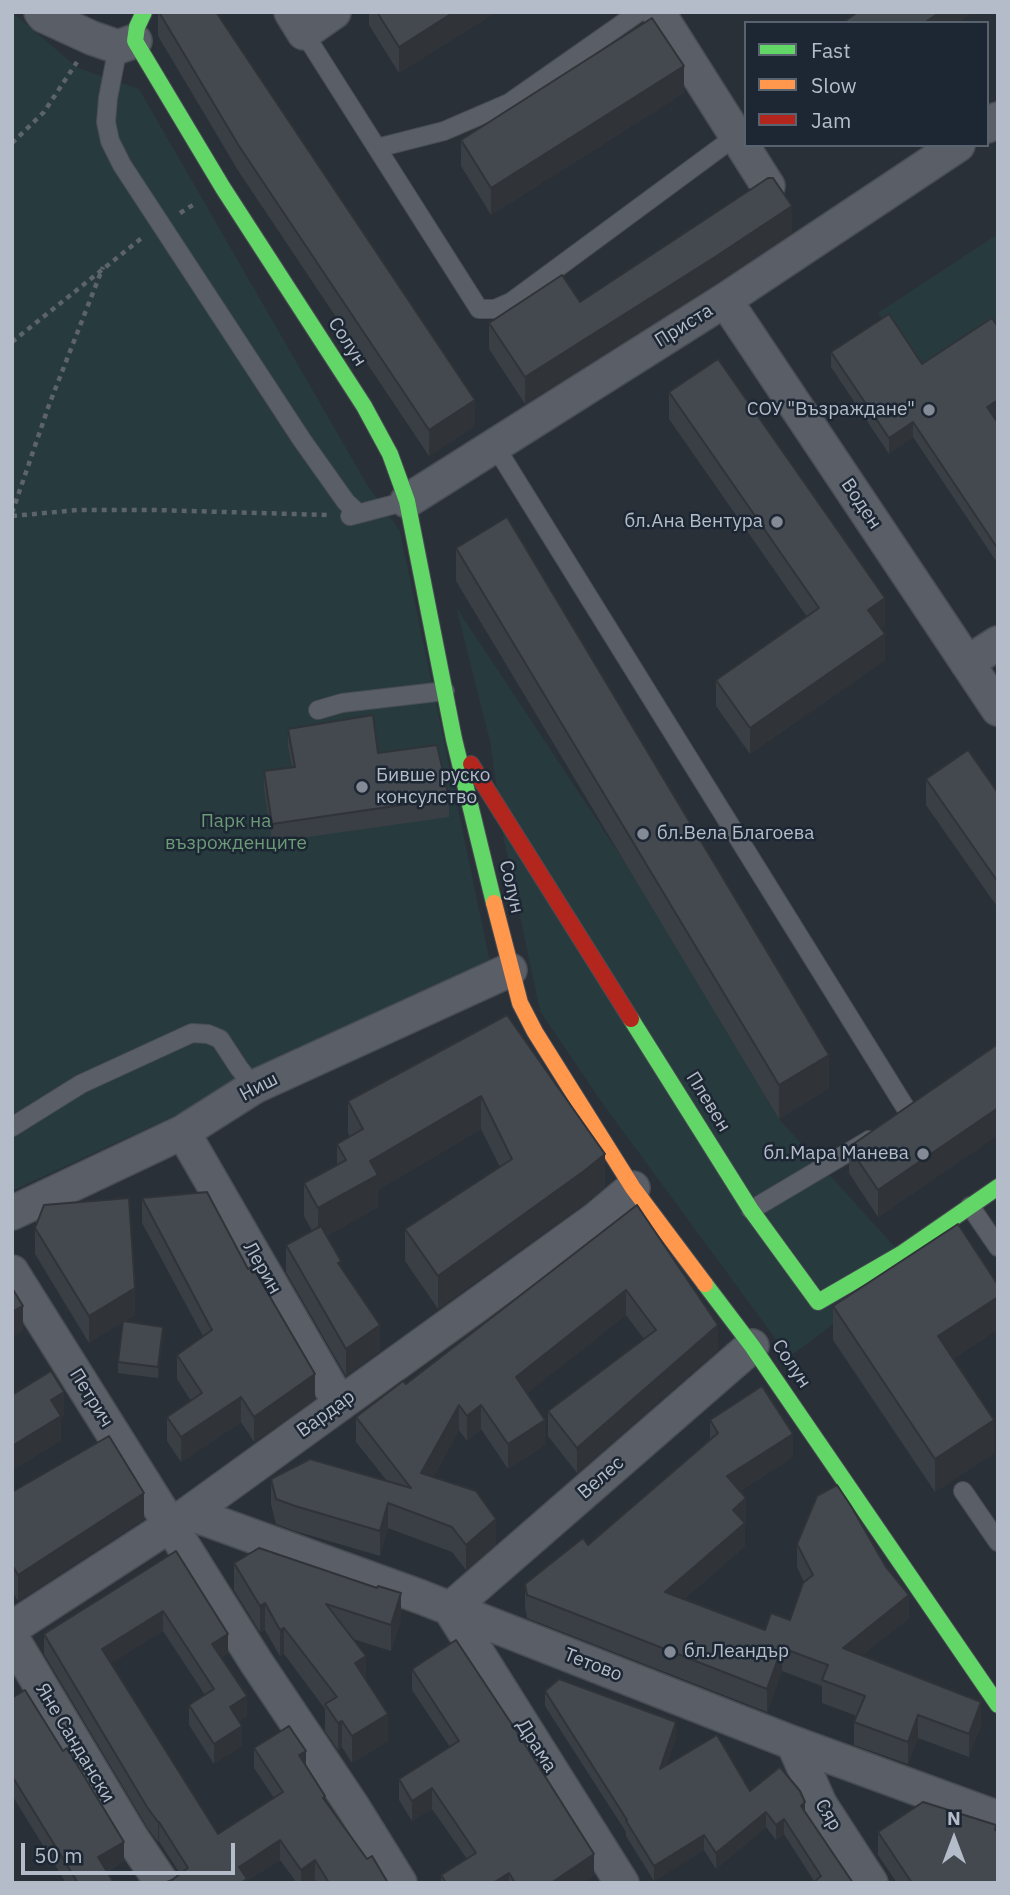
<!DOCTYPE html>
<html>
<head>
<meta charset="utf-8">
<style>
	body { margin:0 }
	#map { position:relative; width:1010px; height:1895px; overflow:hidden; background:#2a3038; font-family:"IBM Plex Sans",sans-serif }
	canvas { display:block }
	.frame { position:absolute; inset:0; border:14px solid #b4bcc9; pointer-events:none }
	.legend { position:absolute; left:744px; top:21px; width:245px; height:126px; box-sizing:border-box; background:#1d2633; border:2px solid #59626f; margin:0; padding:9px 12px; list-style:none; font-size:21px; color:#b4bcc9 }
	.legend li { display:flex; align-items:center; gap:14px; height:35px }
	.legend b { width:35px; border:2px solid #59626f }
	.north { position:absolute; left:919px; top:1804px; width:70px; height:70px; -webkit-text-stroke:5px #1d2633; paint-order:stroke; rotate:0deg; font-size:19px; font-weight:700; line-height:28px; text-align:center; color:#b4bcc9 }
	.north::after { content:''; display:block; margin:auto; width:24px; height:32px; background:#b4bcc9; clip-path:polygon(50% 0,100% 100%,50% 72%,0 100%) }
	.scale { position:absolute; left:21px; top:1843px; width:214px; height:32px; box-sizing:border-box; border:4px solid #b4bcc9; border-top:0; padding-left:9px; font-size:21px; line-height:24px; white-space:nowrap; color:#b4bcc9; -webkit-text-stroke:5px #1d2633; paint-order:stroke }
</style>
</head>
<body>
<div id="map">
<canvas width="1010" height="1895"></canvas>
<div class="frame"></div>
<ul class="legend">
<li><b style="height:9px;background:#63d668"></b>Fast</li>
<li><b style="height:9px;background:#ff974d"></b>Slow</li>
<li><b style="height:9px;background:#b3261e"></b>Jam</li>
</ul>
<div class="north">N</div>
<div class="scale">50 m</div>
</div>
<script>
const ctx = document.querySelector('canvas').getContext('2d');
ctx.lineJoin = 'round';
function fill(path, color) { ctx.fillStyle = color; ctx.fill(path, 'evenodd'); }
const poly = rows => new Path2D(rows.map(r => 'M' + r).join(''));
function stroke(path, color, width, dash) { ctx.strokeStyle = color; ctx.lineWidth = width; ctx.lineCap = dash ? 'butt' : 'round'; ctx.setLineDash(dash || []); ctx.stroke(path); }
function label(font, color, halo, rows, align = 'center') {
  ctx.font = font + ' "IBM Plex Sans",sans-serif'; ctx.lineWidth = 5; ctx.setLineDash([]); ctx.textBaseline = 'middle'; ctx.strokeStyle = halo; ctx.fillStyle = color; for (const [text, x, y, turn = 0] of rows) {
    ctx.save(); ctx.translate(x, y); ctx.rotate((+turn || 0) * Math.PI / 180); ctx.textAlign = isNaN(turn) ? turn : align; if (halo) ctx.strokeText(text, 0, 0); ctx.fillText(text, 0, 0); ctx.restore();
  }
}
const green = poly([
	[12,12,78,68,139,89,366,483,400,531,490,962,174,1116,12,1191],
	[998,234,998,329,922,379,878,313],
	[456,607,632,873,779,1119,901,1254,828,1328,789,1357,603,1104,540,1011,504,840,490,741]
]);
const path = poly([
	[12,143,44,112,77,62],
	[180,213,196,203],
	[12,342,143,237],
	[12,513,49,405,103,267],
	[12,516,78,510,155,510,328,515]
]);
const lane = poly([
	[304,33,479,309,495,309,511,302,736,136],
	[118,47,108,98,106,122,110,141,122,165,302,440,346,502,358,513],
	[377,148,444,131,509,103,639,12],
	[495,446,910,1115],
	[350,516,407,501],
	[318,710,342,703,445,691],
	[12,1127,81,1084,192,1033,208,1034,220,1039,239,1068,254,1087],
	[970,1206,998,1247],
	[751,1210,869,1140],
	[963,1491,998,1542]
]);
const street = poly([
	[41,12,44,16,92,38,118,47,135,41],
	[291,12,304,33,334,12],
	[658,12,768,186],
	[987,126,998,119],
	[725,300,998,709],
	[407,501,725,300,958,145],
	[967,663,998,643],
	[183,1132,340,1404],
	[12,1213,183,1132,254,1087,510,970],
	[12,1272,256,1662,353,1807,400,1883],
	[189,1513,421,1597,793,1743,998,1818],
	[12,1628,189,1513,596,1219,633,1188],
	[12,1638,131,1837,162,1883],
	[793,1743,820,1804,871,1883],
	[622,1883,450,1609,752,1346]
]);
const fast = poly([
	[144,12,137,27,135,41,223,188,364,406,390,454,407,501,454,739,494,903],
	[631,1019,751,1210,818,1302,901,1254,998,1187],
	[705,1284,752,1346,998,1705]
]);
const slow = poly([
	[494,903,520,1003,535,1032,633,1188,705,1284]
]);
const jam = poly([
	[471,764,631,1019]
]);
const wall = poly([
	[158,12,216,12,475,426,429,456,239,172,158,36],
	[369,12,496,12,399,73,369,25],
	[684,93,491,215,461,166,461,140],
	[792,233,715,284,525,404,489,349,489,323,580,302],
	[831,352,922,364,994,418,998,423,998,564,913,437,889,454,831,367],
	[669,392,885,625,881,627,885,660,750,754,716,706,716,680,807,617,669,419],
	[456,548,829,1088,779,1119,456,581],
	[288,729,378,753,449,798,449,817,272,842,264,789,264,771,292,767,288,747],
	[926,779,998,793,998,908,926,805],
	[507,1015,605,1187,584,1204,438,1309,405,1261,405,1229,500,1167,481,1129,378,1190,378,1207,326,1236,380,1351,346,1376,286,1272,286,1245,312,1231,304,1216,304,1183,337,1165,337,1144,350,1137,348,1133,348,1101],
	[998,1044,998,1135,878,1217,849,1173,849,1147],
	[142,1198,315,1399,254,1442,241,1422,181,1462,167,1441,167,1417,191,1401,177,1379,177,1355,203,1336,142,1223],
	[637,1205,718,1350,577,1473,548,1436,548,1411,644,1339,626,1315,527,1393,545,1445,508,1469,481,1429,467,1441,459,1430,433,1477,496,1544,466,1570,452,1552,388,1528,380,1556,295,1531,276,1524,271,1504,271,1479,387,1481,356,1442,356,1417,406,1384],
	[35,1228,135,1315,124,1322,163,1337,158,1378,118,1373,118,1362,123,1322,89,1343,35,1254],
	[833,1306,953,1359,994,1453,935,1492,833,1340],
	[710,1420,793,1457,740,1491,746,1521,745,1523,745,1546,684,1599,765,1630,790,1620,804,1582,797,1567,797,1544,909,1618,862,1655,981,1725,969,1757,918,1738,908,1764,854,1745,854,1722,857,1716,822,1703,822,1686,782,1671,767,1712,527,1618,525,1607,525,1584,588,1545,710,1440],
	[12,1492,144,1519,18,1601,12,1591],
	[176,1551,228,1653,221,1658,247,1716,239,1721,242,1746,214,1764,189,1725,189,1705,205,1695,163,1631,111,1663,218,1834,274,1798,254,1768,254,1748,306,1766,325,1801,367,1859,388,1883,317,1883,315,1880,311,1883,297,1883,280,1860,247,1881,247,1883,172,1880,180,1874,159,1841,158,1842,147,1827,44,1654,44,1634],
	[234,1563,401,1620,391,1651,353,1639,366,1679,388,1741,352,1763,342,1747,338,1750,325,1731,325,1709,284,1654,280,1656,265,1630,260,1632,234,1590],
	[412,1669,594,1875,582,1883,441,1883,441,1875,467,1859,432,1809,412,1821,399,1800,399,1779,450,1747,412,1690],
	[545,1691,676,1738,666,1765,750,1791,805,1813,853,1883,814,1881,784,1834,776,1840,766,1827,716,1869,704,1850,654,1881,626,1836,626,1832,545,1706],
	[12,1698,124,1861,107,1872,114,1883,66,1883,12,1795],
	[996,1831,998,1883,897,1883,878,1855,878,1832]
]);
const shadedWall = poly([
	[454,12,496,12,399,73,399,47],
	[940,12,974,12,958,23,924,23],
	[684,66,684,93,491,215,491,188],
	[792,206,792,233,715,284,525,404,525,377],
	[475,400,475,426,429,456,429,430],
	[998,400,998,415,987,422,987,407],
	[913,422,913,437,889,454,889,438],
	[885,598,885,625,868,636,868,610],
	[885,634,885,660,750,754,750,728],
	[829,1055,829,1088,779,1119,779,1085],
	[481,1096,481,1129,378,1190,378,1207,318,1240,318,1208,370,1161],
	[998,1108,998,1135,878,1217,878,1190],
	[605,1154,605,1187,584,1204,438,1309,438,1276],
	[135,1288,135,1315,89,1343,89,1316],
	[626,1290,626,1315,516,1402,516,1377],
	[998,1297,998,1330,938,1369,938,1336],
	[23,1306,23,1331,12,1337,12,1312],
	[380,1325,380,1351,346,1376,346,1349],
	[718,1325,718,1350,577,1473,577,1448],
	[163,1327,163,1337,158,1378,158,1367],
	[315,1374,315,1399,254,1442,254,1417],
	[64,1392,64,1416,61,1418,61,1441,12,1471,12,1446,51,1400],
	[241,1397,241,1422,181,1462,181,1437],
	[459,1405,459,1430,421,1498,421,1473],
	[481,1405,481,1429,467,1441,467,1416],
	[545,1420,545,1445,508,1469,508,1444],
	[994,1420,994,1453,935,1492,935,1459],
	[793,1434,793,1457,727,1499,727,1476],
	[144,1493,144,1519,18,1601,18,1575],
	[746,1498,746,1521,733,1532,733,1510],
	[388,1503,388,1528,380,1556,380,1531],
	[496,1519,496,1544,466,1570,466,1545],
	[745,1523,745,1546,665,1615,665,1592],
	[401,1593,401,1620,391,1651,391,1625],
	[909,1595,909,1618,843,1671,843,1648],
	[265,1603,265,1630,260,1632,260,1606],
	[163,1611,163,1631,102,1669,102,1649],
	[284,1628,284,1654,280,1656,280,1630],
	[228,1634,228,1653,212,1664,212,1644],
	[782,1648,782,1671,767,1712,767,1689],
	[366,1656,366,1682,355,1663],
	[247,1696,247,1716,230,1727,230,1707],
	[981,1702,981,1725,969,1757,969,1734],
	[388,1714,388,1741,352,1763,352,1736],
	[918,1715,918,1738,908,1764,908,1742],
	[342,1721,342,1747,338,1750,338,1723],
	[676,1722,676,1738,660,1784,660,1769],
	[242,1726,242,1746,214,1764,214,1744],
	[306,1751,306,1771,299,1755],
	[432,1788,432,1809,412,1821,412,1801],
	[805,1802,805,1817,801,1806],
	[766,1812,766,1827,716,1869,716,1853],
	[784,1819,784,1834,776,1840,776,1825],
	[158,1822,159,1822,159,1841,158,1842],
	[704,1835,704,1850,654,1881,654,1866],
	[280,1840,280,1860,247,1881,247,1883,239,1883,239,1867],
	[124,1842,124,1861,98,1877,98,1857],
	[594,1854,594,1875,582,1883,551,1883],
	[315,1860,315,1880,311,1883,301,1883,301,1870],
	[509,1873,509,1883,493,1883]
]);
const building = poly([
	[159,12,216,12,475,400,429,430,239,146,159,12],
	[377,12,454,12,399,47,377,12],
	[858,12,940,12,924,23,842,23,858,12],
	[652,18,684,66,491,188,461,140,652,18],
	[768,178,773,178,792,206,715,257,525,377,489,323,562,275,580,302,768,178],
	[889,314,922,364,992,318,998,327,998,400,987,407,998,423,998,549,913,422,889,438,831,352,889,314],
	[718,359,885,598,868,610,885,634,750,728,716,680,819,608,669,392,718,359],
	[507,517,829,1055,779,1085,456,548,507,517],
	[373,715,378,753,437,745,449,798,272,824,264,771,295,767,288,729,373,715],
	[968,750,998,793,998,882,926,779,968,750],
	[507,1015,605,1154,584,1171,438,1276,405,1229,512,1159,481,1096,370,1161,378,1175,318,1208,304,1183,346,1160,337,1144,363,1129,348,1101,507,1015],
	[998,1044,998,1108,878,1190,849,1147,998,1044],
	[207,1192,248,1269,252,1266,315,1374,254,1417,241,1397,181,1437,167,1417,202,1393,177,1355,212,1330,142,1198,207,1192],
	[129,1198,135,1288,89,1316,35,1228,44,1205,129,1198],
	[637,1205,718,1325,577,1448,548,1411,656,1330,626,1290,516,1377,545,1420,508,1444,481,1405,467,1416,459,1405,421,1473,476,1491,496,1519,466,1545,452,1527,388,1503,380,1531,295,1506,276,1499,271,1479,310,1459,411,1488,356,1417,403,1381,406,1384,637,1205],
	[958,1224,998,1285,998,1297,938,1336,994,1420,935,1459,833,1306,958,1224],
	[321,1226,341,1261,338,1263,380,1325,346,1349,286,1245,321,1226],
	[12,1288,23,1306,12,1312,12,1288],
	[123,1321,163,1327,158,1367,118,1362,123,1321],
	[51,1371,64,1392,51,1400,61,1416,12,1446,12,1395,51,1371],
	[762,1386,793,1434,727,1476,746,1498,733,1510,745,1523,665,1592,765,1630,771,1613,790,1620,803,1583,813,1575,797,1544,817,1496,837,1485,851,1506,886,1567,909,1595,843,1648,981,1702,969,1734,918,1715,908,1742,854,1722,865,1696,822,1680,828,1665,782,1648,767,1689,527,1595,525,1584,583,1538,588,1545,718,1433,710,1420,762,1386],
	[109,1436,144,1493,18,1575,12,1565,12,1492,109,1436],
	[259,1548,377,1588,378,1586,401,1593,391,1625,326,1604,366,1656,355,1663,388,1714,352,1736,342,1721,338,1723,325,1704,337,1697,284,1628,280,1630,265,1603,260,1606,234,1563,259,1548],
	[176,1551,228,1634,212,1644,247,1696,230,1707,242,1726,214,1744,189,1705,214,1689,163,1611,102,1649,218,1834,283,1792,254,1748,289,1726,306,1751,299,1755,325,1796,323,1798,367,1859,372,1856,388,1883,329,1883,315,1860,301,1870,280,1840,239,1867,247,1879,240,1883,164,1883,172,1880,188,1868,159,1822,158,1822,147,1807,44,1634,176,1551],
	[456,1640,519,1735,594,1854,551,1883,515,1883,509,1873,493,1883,446,1883,441,1875,476,1853,432,1788,412,1801,399,1779,459,1741,412,1669,456,1640],
	[559,1679,676,1722,660,1769,717,1735,750,1791,780,1767,800,1791,805,1802,801,1806,853,1883,813,1883,821,1876,784,1819,776,1825,766,1812,716,1853,704,1835,654,1866,626,1821,627,1820,545,1691,559,1679],
	[25,1690,63,1751,67,1748,124,1842,98,1857,114,1883,78,1883,12,1776,12,1698,25,1690],
	[923,1802,996,1825,995,1830,998,1831,998,1883,912,1883,878,1832,923,1802]
]);
const markers = [
	[929,410,7,"#848b96"],
	[777,522,7,"#848b96"],
	[362,787,7,"#848b96"],
	[643,834,7,"#848b96"],
	[923,1154,7,"#848b96"],
	[670,1652,7,"#848b96"]
];
const streetNames = [
	["Приста",684,326,-32],
	["Солун",347,342,57],
	["Воден",861,504,56],
	["Солун",511,887,77],
	["Ниш",259,1087,-28],
	["Плевен",708,1102,58],
	["Лерин",262,1268,60],
	["Солун",791,1364,56],
	["Петрич",91,1398,58],
	["Вардар",326,1414,-36],
	["Велес",601,1478,-41],
	["Тетово",593,1665,21],
	["Яне Сандански",75,1743,59],
	["Драма",536,1746,58],
	["Сяр",828,1815,59]
];
const poiNames = [
	["СОУ \"Възраждане\"",915,410],
	["бл.Ана Вентура",763,522],
	["Бивше руско",376,776,"left"],
	["консулство",376,798,"left"],
	["бл.Вела Благоева",657,834,"left"],
	["бл.Мара Манева",909,1154],
	["бл.Леандър",684,1652,"left"]
];
const parkNames = [
	["Парк на",236,822],
	["възрожденците",236,844]
];
fill(green, '#273a3e');
stroke(lane, '#484c53', 20);
stroke(street, '#484c53', 36);
stroke(fast, '#484c53', 18);
stroke(slow, '#484c53', 18);
stroke(jam, '#484c53', 18);
stroke(path, '#5d636a', 4.5, [5, 5]);
stroke(lane, '#5a5e66', 18);
stroke(street, '#5a5e66', 33);
stroke(fast, '#63d668', 16);
stroke(slow, '#ff974d', 16);
stroke(jam, '#b3261e', 16);
fill(wall, '#3a3f45');
fill(shadedWall, '#303338');
fill(building, '#444950');
stroke(building, '#303338', 2);
for (const [x, y, r, color] of markers) { const dot = new Path2D(); dot.arc(x, y, r, 0, 2 * Math.PI); ctx.fillStyle = color; ctx.fill(dot); stroke(dot, '#1d2633', 2.5); }
label('19px', '#b4bcc9', '#1d2633', streetNames);
label('19px', '#b4bcc9', '#1d2633', poiNames, 'right');
label('19px', '#6b9a76', '#1d2633', parkNames);
</script>
</body>
</html>
